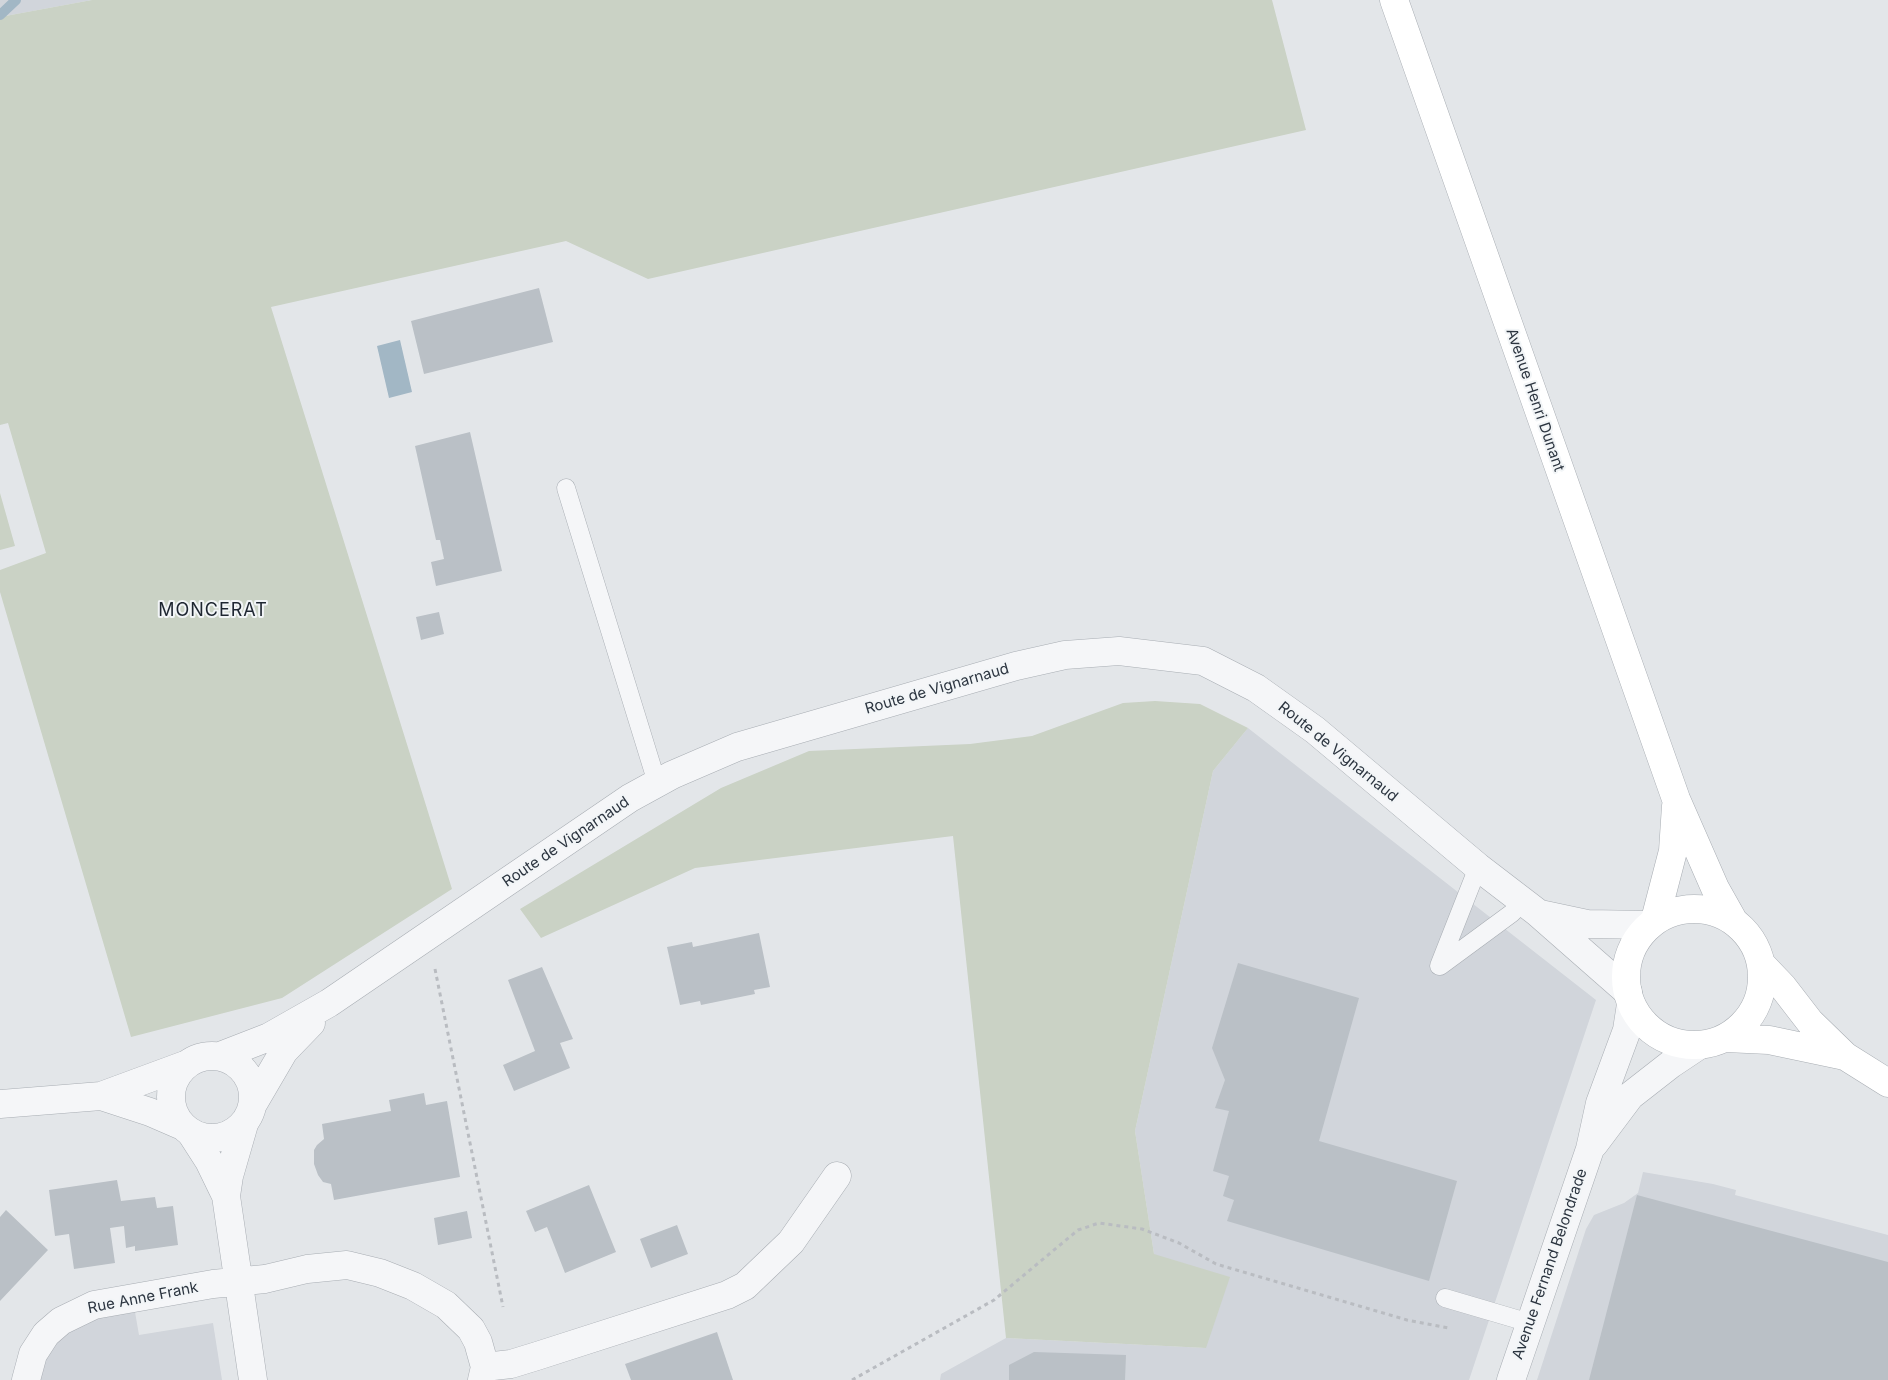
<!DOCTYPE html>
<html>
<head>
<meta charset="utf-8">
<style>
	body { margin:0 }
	canvas { display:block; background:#e3e6e9 }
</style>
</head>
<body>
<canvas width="1888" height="1380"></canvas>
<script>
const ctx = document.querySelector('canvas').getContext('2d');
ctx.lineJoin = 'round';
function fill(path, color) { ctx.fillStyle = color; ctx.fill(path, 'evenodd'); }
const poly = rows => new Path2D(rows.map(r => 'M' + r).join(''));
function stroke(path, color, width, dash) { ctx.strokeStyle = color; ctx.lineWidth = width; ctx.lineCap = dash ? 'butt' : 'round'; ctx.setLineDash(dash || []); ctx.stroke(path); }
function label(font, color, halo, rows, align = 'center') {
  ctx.font = font + ' Inter,sans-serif'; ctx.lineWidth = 4; ctx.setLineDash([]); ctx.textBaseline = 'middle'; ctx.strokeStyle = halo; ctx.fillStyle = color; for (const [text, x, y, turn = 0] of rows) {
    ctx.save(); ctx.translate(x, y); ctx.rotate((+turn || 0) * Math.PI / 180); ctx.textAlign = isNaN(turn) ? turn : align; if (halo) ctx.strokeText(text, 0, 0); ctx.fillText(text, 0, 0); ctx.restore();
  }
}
const built = poly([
	[0,0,92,0,0,17],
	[1248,728,1596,1000,1469,1380,940,1380,941,1374,1006,1338,1206,1348,1154,1254,1135,1131,1213,771],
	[1643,1172,1713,1184,1736,1190,1735,1195,1888,1235,1888,1380,1537,1380,1586,1229,1594,1215,1624,1203,1638,1193],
	[135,1312,139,1335,213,1323,222,1380,38,1380,40,1370,57,1341,77,1327,97,1317]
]);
const green = poly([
	[92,0,1272,0,1306,130,648,279,566,241,271,307,452,889,282,998,131,1037,0,592,0,570,46,553,8,423,0,425,0,17],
	[0,493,15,546,0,550],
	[1155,701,1200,704,1248,728,1213,771,1135,1131,1154,1254,1230,1277,1206,1348,1006,1338,953,836,695,868,541,938,520,909,721,788,809,751,970,744,1032,736,1123,703]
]);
const water = poly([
	[400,340,412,392,389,398,377,346]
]);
const stream = poly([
	[0,15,16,0]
]);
const building = poly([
	[539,288,553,342,424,374,411,321],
	[470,432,502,571,436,586,431,562,444,559,440,540,436,540,415,446],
	[439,612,444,634,421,640,416,617],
	[759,933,770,987,754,990,755,994,701,1005,700,1001,680,1005,667,947,692,942,693,947],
	[1238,963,1359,998,1319,1141,1457,1181,1429,1281,1227,1221,1234,1200,1223,1196,1229,1176,1213,1171,1229,1111,1215,1108,1225,1080,1212,1048],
	[542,967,573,1039,560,1043,570,1068,514,1091,503,1065,535,1051,508,980],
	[424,1093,426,1105,447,1101,460,1177,334,1200,331,1184,323,1182,318,1175,314,1164,314,1150,317,1145,324,1139,322,1124,391,1111,389,1100],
	[117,1180,121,1201,155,1197,157,1208,173,1206,178,1245,135,1251,135,1246,126,1248,124,1226,110,1228,115,1263,74,1269,69,1234,55,1236,49,1190],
	[589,1185,616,1252,565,1273,547,1227,535,1232,526,1211],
	[1637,1195,1888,1262,1888,1380,1589,1380],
	[6,1210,48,1250,0,1301,0,1217],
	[467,1211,472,1238,438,1245,434,1218],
	[677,1225,688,1254,651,1268,640,1239],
	[717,1332,733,1380,631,1380,625,1364],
	[1034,1352,1126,1355,1125,1380,1009,1380,1009,1365]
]);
const path = poly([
	[435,969,503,1307],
	[852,1380,994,1300,1078,1230,1099,1223,1142,1229,1179,1243,1216,1264,1407,1320,1449,1328]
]);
const service = poly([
	[566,488,657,783],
	[1439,966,1478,867],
	[1440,966,1512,913,1523,902],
	[1445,1298,1530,1323]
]);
const minor = poly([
	[191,1133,209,1161,226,1196,253,1380],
	[226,1196,229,1176,244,1124],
	[485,1367,511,1364,537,1356,727,1295,745,1286,791,1242,837,1176],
	[26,1380,33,1354,46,1334,61,1321,94,1305,213,1284,265,1279,307,1269,347,1265,380,1273,413,1286,446,1305,471,1329,478,1342,485,1367,482,1380]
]);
const tertiary = poly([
	[1540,914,1587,924,1650,925],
	'171 1097a41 41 0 1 1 82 0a41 41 0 1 1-82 0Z',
	[220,1056,269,1037,329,1003,630,798,672,775,737,747,1016,666,1065,655,1119,651,1203,661,1256,688,1315,730,1478,867,1538,913,1628,992],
	[101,1096,150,1112,180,1125],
	[0,1104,101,1096,185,1065],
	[253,1104,284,1051,311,1023],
	[1594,1144,1630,1096,1671,1064,1698,1046],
	[1511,1380,1590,1149,1600,1103,1627,1030,1631,1004]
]);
const secondary = poly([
	[1394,0,1676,799,1715,888,1733,920],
	'1626 977a68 68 0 1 1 136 0a68 68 0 1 1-136 0Z',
	[1655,920,1673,851,1676,806],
	[1762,965,1783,987,1810,1022,1845,1056,1888,1083],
	[1726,1038,1769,1040,1845,1056]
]);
const streetNames = [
	["Avenue Henri Dunant",1535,400,71],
	["Route de Vignarnaud",937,689,-16],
	["Route de Vignarnaud",1338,752,39],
	["Route de Vignarnaud",566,842,-34],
	["Avenue Fernand Belondrade",1550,1264,-71],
	["Rue Anne Frank",143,1298,-11]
];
const quarterNames = [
	["MONCERAT",213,611]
];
fill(built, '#d1d5db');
fill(green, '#cad2c5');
fill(water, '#a2b7c5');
stroke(stream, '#a2b7c5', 10);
fill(building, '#bac0c6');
stroke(service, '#a8adb3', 19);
stroke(minor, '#a8adb3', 29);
stroke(tertiary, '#a8adb3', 29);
stroke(secondary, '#a8adb3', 29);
stroke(path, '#b9bcc1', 3, [4, 4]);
stroke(service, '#f5f6f8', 18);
stroke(minor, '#f5f6f8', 28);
stroke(tertiary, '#f5f6f8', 28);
stroke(secondary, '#fff', 28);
label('15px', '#2c3540', '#f2f5f7', streetNames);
ctx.letterSpacing = '1px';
label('18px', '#1e2631', '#f2f5f7', quarterNames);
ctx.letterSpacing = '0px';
</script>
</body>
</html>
